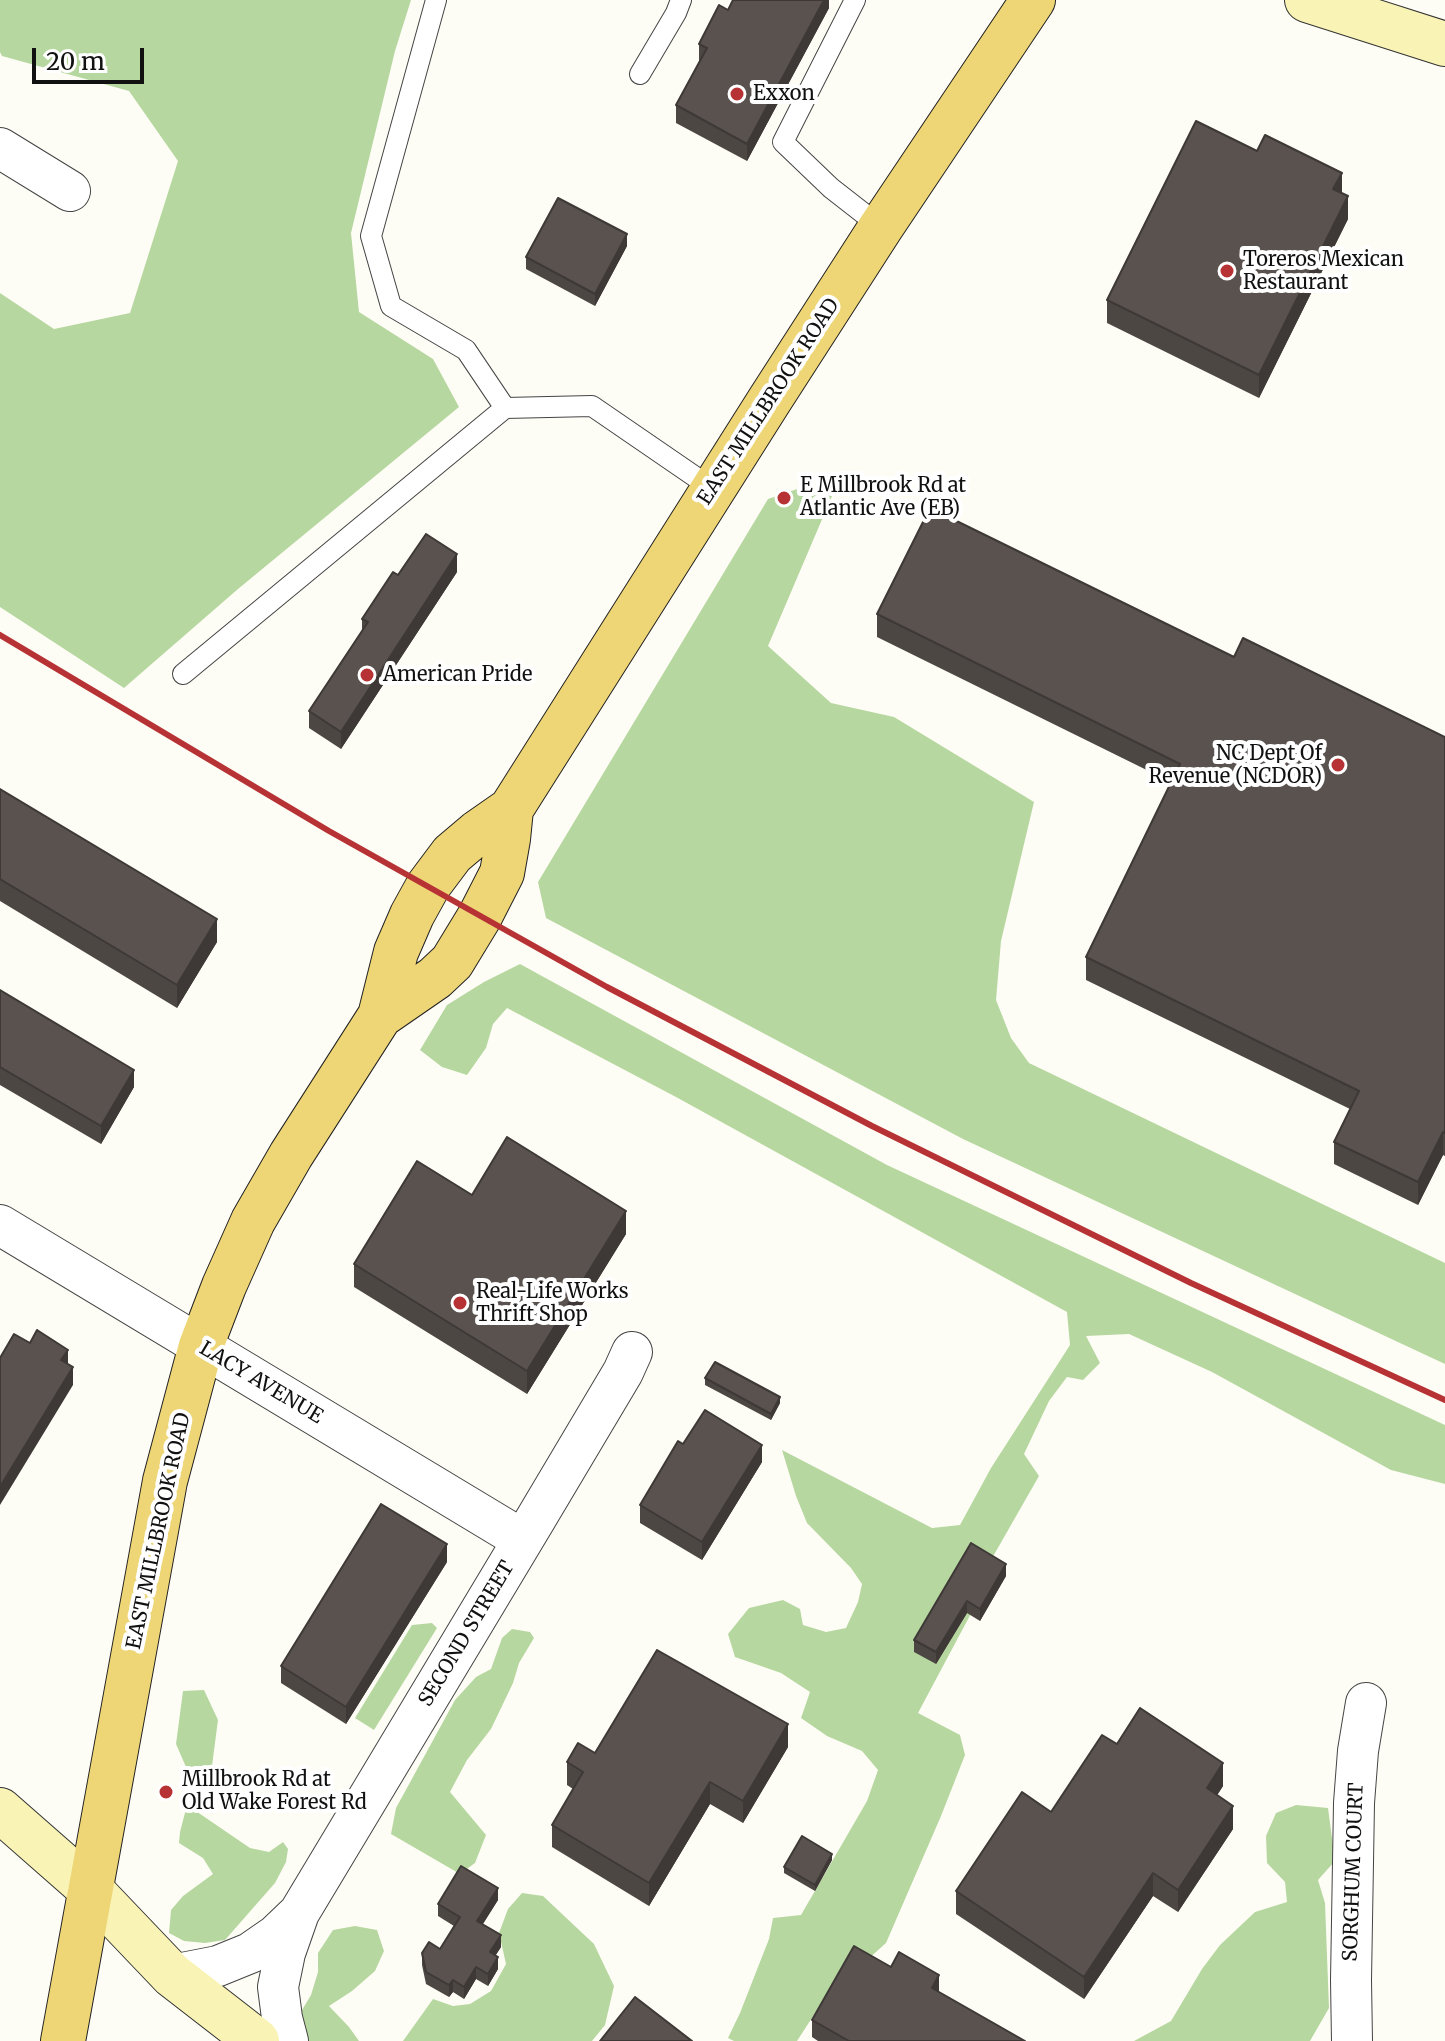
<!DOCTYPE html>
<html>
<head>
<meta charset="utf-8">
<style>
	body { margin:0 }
	#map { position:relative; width:1445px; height:2041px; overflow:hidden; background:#fefdf5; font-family:Merriweather,serif }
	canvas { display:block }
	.scale { position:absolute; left:32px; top:48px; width:112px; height:36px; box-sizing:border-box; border:4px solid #111; border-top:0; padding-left:10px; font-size:24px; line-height:28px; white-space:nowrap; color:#111; -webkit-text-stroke:6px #fff; paint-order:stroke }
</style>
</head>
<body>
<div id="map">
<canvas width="1445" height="2041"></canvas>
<div class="scale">20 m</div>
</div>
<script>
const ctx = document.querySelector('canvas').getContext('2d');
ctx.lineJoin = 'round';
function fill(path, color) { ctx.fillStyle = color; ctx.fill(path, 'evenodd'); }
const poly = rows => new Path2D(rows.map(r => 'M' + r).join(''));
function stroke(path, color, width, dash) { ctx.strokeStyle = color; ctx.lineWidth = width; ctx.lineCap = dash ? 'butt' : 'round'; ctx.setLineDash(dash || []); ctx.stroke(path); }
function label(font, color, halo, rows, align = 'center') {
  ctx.font = font + ' Merriweather,serif'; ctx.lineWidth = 8; ctx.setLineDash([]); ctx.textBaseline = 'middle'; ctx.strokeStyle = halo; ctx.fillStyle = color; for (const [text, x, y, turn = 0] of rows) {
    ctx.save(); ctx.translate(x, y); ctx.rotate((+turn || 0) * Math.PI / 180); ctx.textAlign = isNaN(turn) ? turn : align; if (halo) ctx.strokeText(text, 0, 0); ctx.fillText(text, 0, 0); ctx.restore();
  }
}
const forest = poly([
	[0,0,411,0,395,51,351,233,359,312,433,359,459,407,238,589,124,688,0,607,0,293,54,329,130,313,178,161,129,91,2,56,0,52],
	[806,486,832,496,768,646,831,703,894,717,1034,802,1001,941,996,1000,1011,1038,1029,1063,1445,1263,1445,1364,963,1139,546,918,538,882,768,499],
	[520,964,887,1165,1445,1425,1445,1484,1391,1470,1212,1372,1129,1334,1086,1336,1100,1363,1083,1380,1067,1377,1049,1401,1024,1454,1039,1476,991,1560,975,1606,918,1713,960,1735,965,1755,941,1816,886,1943,866,1961,847,1964,797,2041,734,2041,728,2038,740,2013,769,1939,773,1918,801,1915,867,1801,878,1770,862,1751,827,1736,801,1718,810,1692,781,1673,735,1657,728,1634,749,1608,783,1600,800,1609,803,1625,826,1632,846,1628,858,1602,862,1584,851,1568,807,1523,796,1496,782,1450,932,1528,960,1525,991,1468,1070,1345,1067,1312,676,1097,507,1008,493,1024,486,1048,467,1075,442,1067,420,1050,447,1005,484,982],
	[432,1623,437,1628,374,1730,355,1718,412,1625],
	[512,1629,530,1632,534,1638,519,1663,513,1683,491,1729,467,1760,450,1792,486,1835,475,1863,460,1874,391,1834,396,1808,455,1700,476,1677,491,1669,502,1638],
	[204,1690,218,1720,212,1766,186,1767,176,1744,183,1691],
	[187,1805,250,1848,269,1852,283,1842,288,1849,286,1862,275,1883,225,1940,205,1943,184,1941,169,1933,171,1910,183,1896,213,1874,203,1858,179,1843,180,1832],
	[1296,1805,1328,1808,1335,1861,1318,1880,1325,1903,1329,2008,1310,2041,1134,2041,1171,2021,1202,1969,1220,1945,1255,1912,1287,1902,1285,1882,1267,1863,1266,1836,1276,1813],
	[522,1893,543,1896,594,1944,614,1986,605,2025,592,2041,403,2041,433,1999,453,2006,470,2004,491,1991,506,1964,499,1933,508,1909],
	[355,1926,377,1930,384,1951,375,1971,352,1991,329,2006,349,2027,359,2041,300,2041,299,2015,311,1995,318,1972,318,1953,333,1930]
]);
const lane = poly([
	[436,0,371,236,391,306,466,350,505,408],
	[855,0,783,142,831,188,881,227],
	[640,74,676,13,681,0],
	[183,674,505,408,592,406,713,489]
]);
const street = poly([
	[0,148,70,191],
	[0,1225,523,1540],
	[172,1975,218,1966,250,1953,276,1935,299,1913],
	[288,2041,282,2018,278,1987,285,1953,299,1913,535,1520,623,1372,632,1352],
	[1352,2041,1351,1980,1354,1803,1358,1751,1366,1703]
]);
const secondary = poly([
	[1307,0,1445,44],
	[0,1810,90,1889,172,1975,257,2041]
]);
const primary = poly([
	[380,1016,435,978,452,962,480,916,502,873,508,839,511,809],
	[63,2041,165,1481,201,1346,224,1286,253,1221,291,1155,380,1016,396,952,412,915,428,886,452,854,478,832,511,809,769,401,881,227,1033,0]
]);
const rail = poly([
	[0,635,329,831,607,987,872,1126,1191,1283,1445,1400]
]);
const wall = poly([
	[829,0,829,8,747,161,676,123,676,105,700,62,699,61,699,44,728,10],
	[1342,193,1348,219,1259,398,1107,323,1107,300],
	[627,246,595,306,526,269,526,257],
	[457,572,341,749,309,728,309,711,362,631,362,619,398,575],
	[877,614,1234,657,1445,737,1445,1156,1443,1155,1418,1205,1334,1164,1334,1142,1350,1109,1086,980,1086,957,1171,782,877,637],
	[0,789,217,942,177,1008,0,901],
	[0,990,134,1087,101,1144,0,1085],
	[472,1195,626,1234,527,1394,354,1287,354,1264],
	[705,1378,780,1403,771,1420,705,1385],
	[683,1444,762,1462,702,1560,640,1523,640,1505],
	[971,1543,1006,1576,980,1621,967,1613,936,1664,914,1652,914,1640],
	[447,1562,346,1724,281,1683,281,1666],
	[1117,1744,1223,1786,1217,1795,1233,1829,1178,1912,1153,1896,1084,1999,956,1914,956,1891,1051,1812],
	[788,1747,743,1823,710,1804,649,1906,552,1847,552,1825,573,1789,567,1785,567,1762,595,1753],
	[832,1860,815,1891,784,1873,784,1867],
	[498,1900,483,1924,501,1947,495,1956,498,1969,488,1986,476,1979,464,1999,453,1992,449,1997,426,1984,422,1965,422,1953,440,1949,454,1926,438,1916,438,1904],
	[891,1967,939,1992,1025,2041,818,2041,812,2037,812,2020]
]);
const shadedWall = poly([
	[824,0,829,0,829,8,747,161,747,144],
	[1342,173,1342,196,1333,189],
	[1348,196,1348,219,1259,398,1259,375],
	[627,234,627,246,595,306,595,294],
	[457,554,457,572,341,749,341,732],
	[217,919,217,942,177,1008,177,985],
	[134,1070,134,1087,101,1144,101,1126],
	[1443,1132,1443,1155,1418,1205,1418,1182],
	[626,1211,626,1234,527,1394,527,1371],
	[68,1350,68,1367,61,1360],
	[73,1367,73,1385,0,1505,0,1487],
	[780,1397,780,1403,771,1420,771,1414],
	[762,1445,762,1462,702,1560,702,1542],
	[447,1544,447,1562,346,1724,346,1707],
	[1006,1564,1006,1576,980,1621,980,1609],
	[967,1601,967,1613,936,1664,936,1652],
	[788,1724,788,1747,743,1823,743,1801],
	[1223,1763,1223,1786,1207,1811,1207,1788],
	[710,1782,710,1804,649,1906,649,1883],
	[1233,1806,1233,1829,1178,1912,1178,1890],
	[832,1854,832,1860,815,1891,815,1885],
	[1153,1873,1153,1896,1084,1999,1084,1977],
	[498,1888,498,1900,477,1933,477,1921],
	[501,1935,501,1947,490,1964,490,1952],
	[498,1957,498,1969,488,1986,488,1974],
	[476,1967,476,1979,464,1999,464,1987],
	[939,1975,939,1993,932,1988],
	[453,1980,453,1992,449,1997,449,1985]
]);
const building = poly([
	[733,0,824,0,747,144,676,105,707,48,699,44,719,5,728,10,733,0],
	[1196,121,1257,151,1265,135,1342,173,1333,189,1348,196,1259,375,1107,300,1196,121],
	[558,198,627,234,595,294,526,257,558,198],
	[930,508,1234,657,1243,638,1445,737,1445,1133,1443,1132,1418,1182,1334,1142,1359,1091,1086,957,1180,764,877,614,930,508],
	[426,534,457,554,341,732,309,711,368,622,362,619,393,572,398,575,426,534],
	[0,789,217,919,177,985,0,879,0,789],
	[0,990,134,1070,101,1126,0,1067,0,990],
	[507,1137,626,1211,527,1371,354,1264,417,1161,472,1195,507,1137],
	[37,1330,68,1350,61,1360,73,1367,0,1487,0,1358,14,1334,30,1343,37,1330],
	[715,1362,780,1397,771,1414,705,1378,715,1362],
	[705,1410,762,1445,702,1542,640,1505,678,1441,683,1444,705,1410],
	[381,1504,447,1544,346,1707,281,1666,381,1504],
	[971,1543,1006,1564,980,1609,967,1601,936,1652,914,1640,971,1543],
	[657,1650,788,1724,743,1801,710,1782,649,1883,552,1825,583,1772,567,1762,578,1743,595,1753,657,1650],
	[1140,1708,1223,1763,1207,1788,1233,1806,1178,1890,1153,1873,1084,1977,956,1891,1022,1792,1051,1812,1102,1735,1117,1744,1140,1708],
	[802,1836,832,1854,815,1885,784,1867,802,1836],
	[461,1866,498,1888,477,1921,501,1935,490,1952,498,1957,488,1974,476,1967,464,1987,453,1980,449,1985,426,1972,422,1953,429,1942,440,1949,460,1917,438,1904,461,1866],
	[854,1946,891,1967,899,1952,939,1975,932,1988,1025,2041,849,2041,812,2020,854,1946],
	[635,1997,692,2041,600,2041,635,1997]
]);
const markers = [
	[737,94,8,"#b73234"],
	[1227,271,8,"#b73234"],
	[784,498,8,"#b73234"],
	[367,675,8,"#b73234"],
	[1338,765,8,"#b73234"],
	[460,1303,8,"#b73234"],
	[166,1792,8,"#b73234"]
];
const poiNames = [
	["Exxon",753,94],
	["Toreros Mexican",1243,260],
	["Restaurant",1243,283],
	["E Millbrook Rd at",800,486],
	["Atlantic Ave (EB)",800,509],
	["American Pride",383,675],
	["NC Dept Of",1322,754,"right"],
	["Revenue (NCDOR)",1322,777,"right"],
	["Real-Life Works",476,1292],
	["Thrift Shop",476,1315],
	["Millbrook Rd at",182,1780],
	["Old Wake Forest Rd",182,1803]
];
const streetNames = [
	["EAST MILLBROOK ROAD",769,402,-57],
	["LACY AVENUE",261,1383,31],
	["EAST MILLBROOK ROAD",159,1531,-78],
	["SECOND STREET",467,1634,-59],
	["SORGHUM COURT",1354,1872,-88]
];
fill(forest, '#b7d7a0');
stroke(lane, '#444', 22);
stroke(street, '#444', 42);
stroke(secondary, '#333', 46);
stroke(primary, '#222', 46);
stroke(lane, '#fff', 20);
stroke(street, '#fff', 40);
stroke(secondary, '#f9f4b5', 44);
stroke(primary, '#eed575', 44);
stroke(rail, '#b73234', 6);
fill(wall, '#4d4743');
fill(shadedWall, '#3e3937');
fill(building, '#59524e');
stroke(building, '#3e3937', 2);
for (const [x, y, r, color] of markers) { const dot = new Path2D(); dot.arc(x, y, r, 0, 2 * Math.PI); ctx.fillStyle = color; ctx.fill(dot); stroke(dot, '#fff', 3); }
label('20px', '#111', '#fff', poiNames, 'left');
label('20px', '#111', '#fff', streetNames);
</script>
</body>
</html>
